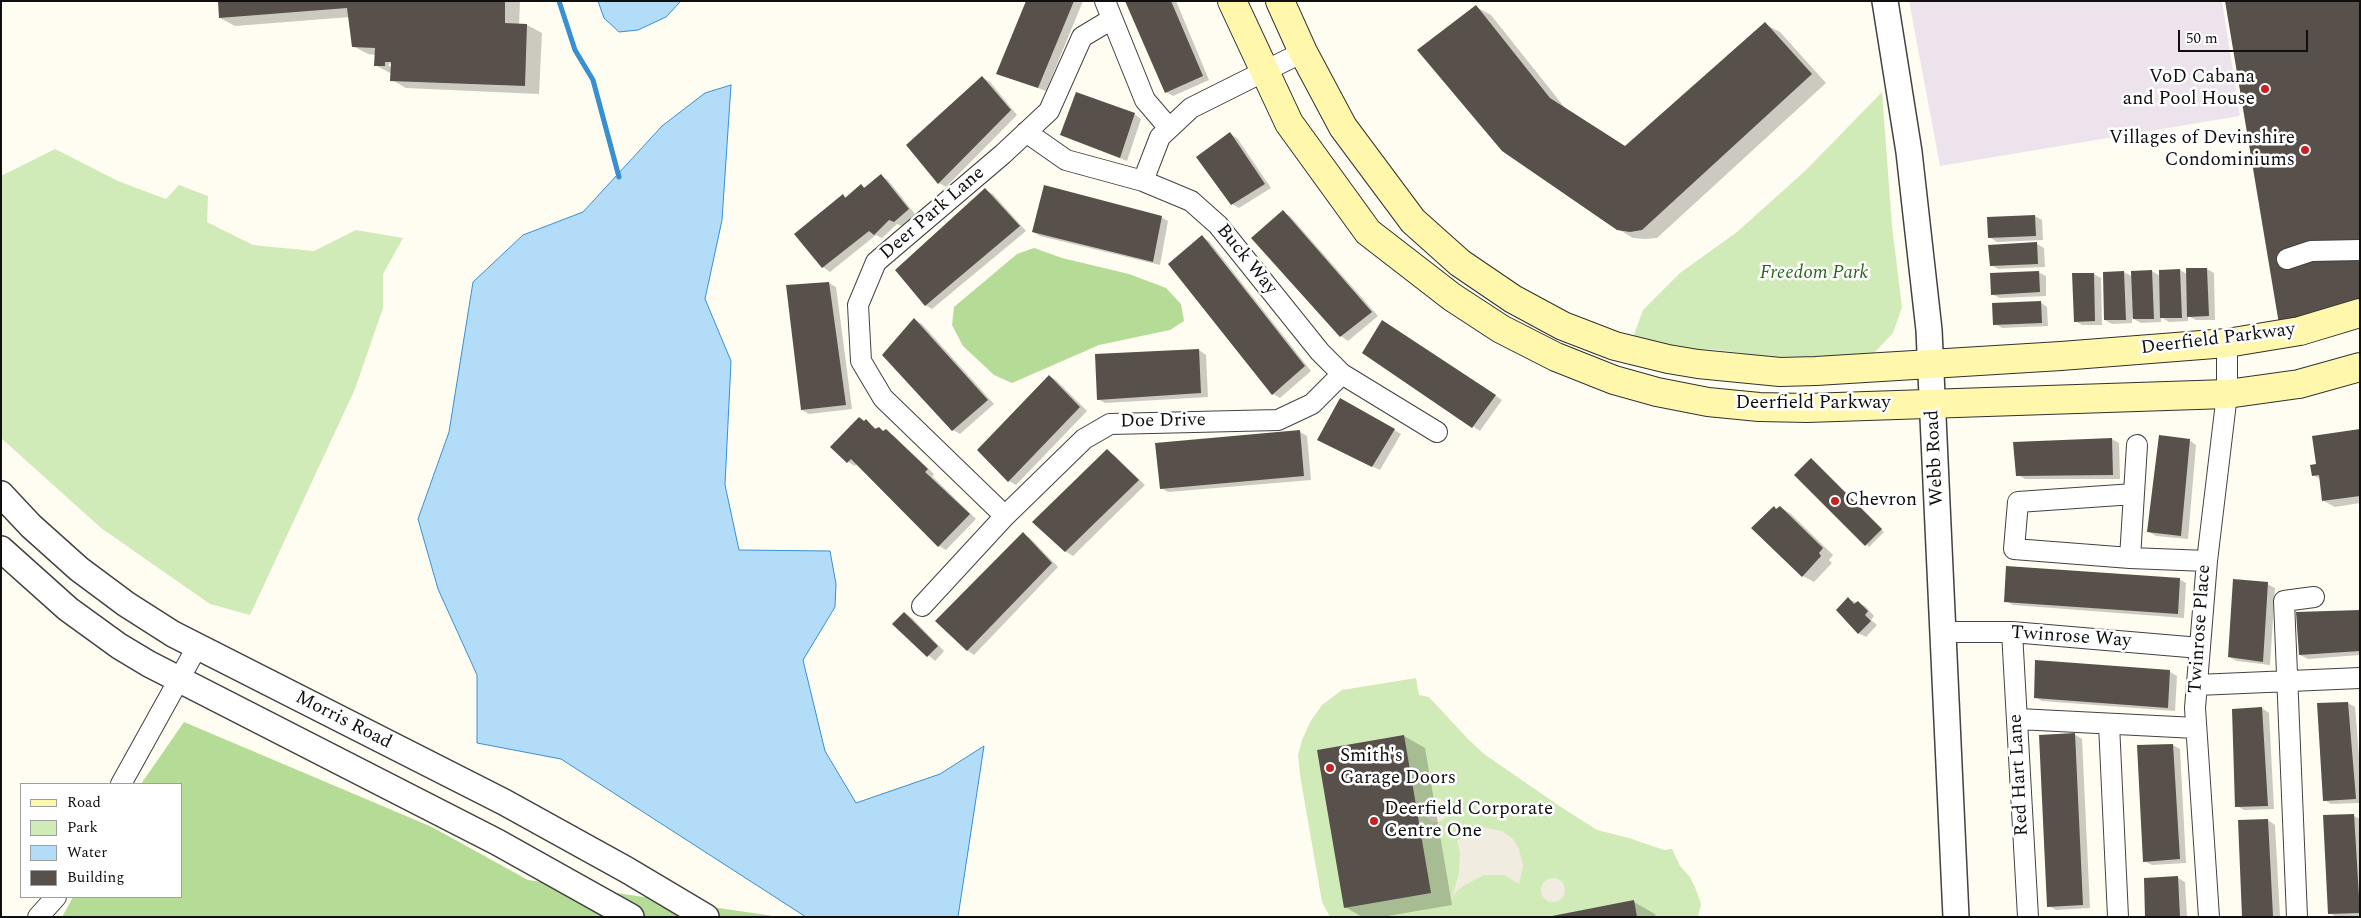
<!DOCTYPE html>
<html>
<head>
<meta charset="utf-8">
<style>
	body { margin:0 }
	#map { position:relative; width:2361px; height:918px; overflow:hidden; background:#fffdf1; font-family:Spectral,serif }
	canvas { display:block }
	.frame { position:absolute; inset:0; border:2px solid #0f0f0f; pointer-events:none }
	.legend { position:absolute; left:20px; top:783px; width:162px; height:115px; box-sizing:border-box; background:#fff; border:1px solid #9f9f9f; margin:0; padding:6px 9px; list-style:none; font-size:15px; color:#0f0f0f }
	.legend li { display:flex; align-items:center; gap:10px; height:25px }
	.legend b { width:25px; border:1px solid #9f9f9f }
	.scale { position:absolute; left:2178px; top:30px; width:130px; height:22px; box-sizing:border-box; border:2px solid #0f0f0f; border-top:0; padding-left:6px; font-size:15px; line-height:18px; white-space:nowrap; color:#0f0f0f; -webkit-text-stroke:4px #fff; paint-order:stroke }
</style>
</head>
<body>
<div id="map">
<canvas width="2361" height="918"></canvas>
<div class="frame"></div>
<ul class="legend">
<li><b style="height:6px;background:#fff8ac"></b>Road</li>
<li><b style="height:14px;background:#d1ebb8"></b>Park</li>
<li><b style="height:14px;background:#b3dcf8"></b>Water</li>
<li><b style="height:14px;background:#58504b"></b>Building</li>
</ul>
<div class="scale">50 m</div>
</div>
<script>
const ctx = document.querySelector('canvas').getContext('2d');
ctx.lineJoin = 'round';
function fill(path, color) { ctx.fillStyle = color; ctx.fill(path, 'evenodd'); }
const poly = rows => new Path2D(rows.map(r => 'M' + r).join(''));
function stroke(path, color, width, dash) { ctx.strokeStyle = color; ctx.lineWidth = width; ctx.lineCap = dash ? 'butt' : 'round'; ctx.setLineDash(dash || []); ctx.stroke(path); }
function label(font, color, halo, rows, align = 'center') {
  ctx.font = font + ' Spectral,serif'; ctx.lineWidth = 5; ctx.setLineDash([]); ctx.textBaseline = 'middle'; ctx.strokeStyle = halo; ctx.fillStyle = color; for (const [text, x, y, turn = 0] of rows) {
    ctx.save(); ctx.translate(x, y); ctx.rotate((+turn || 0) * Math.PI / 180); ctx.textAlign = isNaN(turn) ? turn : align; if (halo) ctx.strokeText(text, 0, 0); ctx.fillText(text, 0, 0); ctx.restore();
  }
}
const industrial = poly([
	[1909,1,2222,1,2240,116,1940,166]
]);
const green = poly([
	[1882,92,1892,226,1902,307,1893,333,1873,354,1788,359,1718,350,1662,347,1633,337,1643,310,1680,273,1737,232,1806,170],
	[55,149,118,181,166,199,179,185,208,196,207,222,253,245,314,251,356,230,403,238,383,274,383,308,355,389,250,615,210,604,101,528,1,438,1,176],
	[1416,678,1419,695,1429,697,1468,739,1484,754,1561,807,1597,830,1629,838,1664,850,1672,849,1680,866,1690,877,1695,887,1701,904,1698,917,1330,917,1322,902,1300,775,1298,755,1302,740,1310,722,1322,705,1342,690]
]);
const forest = poly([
	[1034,248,1062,258,1129,274,1166,288,1181,304,1184,321,1170,330,1099,345,1012,383,994,375,963,346,952,325,954,307,1017,254],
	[184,722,432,827,528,880,780,917,62,917,73,897,181,897,181,784,141,784]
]);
const plaza = poly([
	'1424 810a12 12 0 1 1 24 0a12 12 0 1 1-24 0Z',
	[1481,827,1502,831,1513,839,1519,849,1523,866,1519,884,1504,875,1484,875,1463,886,1455,893,1451,901,1459,873,1460,852,1457,841,1472,829],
	'1541 890a12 12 0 1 1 24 0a12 12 0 1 1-24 0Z'
]);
const water = poly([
	[598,1,681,1,666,17,638,30,619,32,604,18,598,1],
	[731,85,722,220,705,299,731,361,725,485,739,550,830,551,836,584,835,607,803,660,825,751,856,803,940,774,984,746,958,917,806,917,561,759,477,743,477,675,438,589,418,519,449,432,473,282,523,235,583,212,662,126,705,93,731,85]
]);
const shadow = poly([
	[219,1,520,1,519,25,527,25,542,33,539,94,406,88,392,80,392,74,375,65,376,55,368,54,353,46,350,17,235,26,220,18],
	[389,63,397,68,395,70,389,66],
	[1028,1,1083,1,1046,91,997,73],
	[1126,1,1176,1,1209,80,1173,96,1166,92],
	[1476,7,1491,15,1565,108,1626,147,1765,24,1780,32,1826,83,1657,238,1645,239,1633,238,1618,229],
	[983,78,990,82,1017,115,946,187,939,183],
	[1134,114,1141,119,1127,161,1068,138],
	[1230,134,1237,138,1271,188,1239,208,1232,204,1197,157],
	[881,176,888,180,915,214,902,226,897,224,882,238,876,235,830,272,823,267,795,234,843,195,847,198,861,185,866,188],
	[985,190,993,194,1026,231,932,309,925,305],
	[1283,212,1290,216,1378,316,1348,341,1341,336,1253,238],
	[2035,216,2042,220,2043,240,1997,242,1989,237,1988,218],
	[1161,217,1168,221,1160,265,1040,236,1033,232],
	[1202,237,1209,241,1311,371,1280,398,1273,394],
	[2037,244,2044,248,2045,267,1998,269,1991,265],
	[2207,269,2214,273,2215,320,2196,320,2188,316,2188,321,2169,322,2161,317,2161,322,2141,323,2132,318,2132,323,2112,324,2105,320,2124,272,2133,277,2133,272,2152,271,2160,276,2180,270,2187,274],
	[2038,272,2046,276,2046,296,2000,298,1992,294],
	[2094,274,2101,278,2102,325,2082,325,2075,321],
	[829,283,836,287,852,409,809,414,802,410],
	[2040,302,2047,307,2048,326,2002,328,1995,324],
	[915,320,922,324,994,404,960,434,953,430],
	[1390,326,1502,400,1480,431,1364,353],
	[1199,350,1206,355,1208,397,1105,403,1098,399],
	[1049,376,1056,380,1087,411,1016,485,1009,481],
	[1341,400,1401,434,1380,470,1325,443],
	[866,421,877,429,893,435,934,474,932,476,976,519,946,550,939,546,857,464,855,466,848,462],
	[2360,430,2360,503,2335,507,2324,501,2320,479,2313,475,2317,465],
	[1300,432,1307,436,1311,480,1168,492,1161,488],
	[2112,439,2119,443,2120,479,2025,479,2018,475],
	[2189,440,2196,445,2188,539,2156,536,2149,532],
	[1107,451,1114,455,1145,485,1073,556,1065,551],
	[1814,462,1884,532,1869,547,1796,475],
	[1780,507,1791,514,1833,555,1829,560,1832,563,1814,582,1803,576,1753,528,1774,508,1777,510],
	[1023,534,1030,538,1058,567,974,655,967,650],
	[2179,579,2186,583,2184,618,2013,605,2006,601],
	[2267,584,2275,588,2270,665,2237,661,2229,657],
	[1848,599,1865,606,1874,616,1871,620,1877,625,1866,637,1858,633],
	[2360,611,2360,655,2308,659,2300,655],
	[905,613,912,618,944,651,935,661,894,624],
	[2170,672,2177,676,2175,711,2042,701,2035,697],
	[2348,703,2355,707,2360,768,2360,803,2331,804,2324,800],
	[2262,708,2269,713,2274,809,2244,810,2237,806],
	[2074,734,2082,739,2090,908,2056,910,2049,906],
	[1404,736,1425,748,1452,905,1382,917,1362,917,1345,907],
	[2173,745,2180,749,2186,863,2152,865,2144,861],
	[2354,816,2360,819,2360,916,2336,917,2330,913],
	[2268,820,2275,825,2280,917,2243,917],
	[2178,878,2185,882,2187,917,2146,917],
	[1634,902,1655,914,1656,917,1553,917]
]);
const stream = poly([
	[559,1,575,50,593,80,619,177]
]);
const building = poly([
	[218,1,505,1,505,23,527,24,525,86,390,81,391,62,385,62,385,66,374,66,375,48,352,47,347,8,219,18],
	[1026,1,1074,1,1038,88,996,74],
	[1125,1,1171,1,1203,76,1165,93],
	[2225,1,2360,1,2360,299,2279,324],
	[1476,5,1550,98,1625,146,1765,22,1812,74,1642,230,1630,232,1617,230,1502,151,1417,50],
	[982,76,1011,110,938,184,906,145],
	[1076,92,1135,113,1120,158,1060,135],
	[1230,132,1265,184,1231,205,1196,157],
	[881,174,909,209,894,222,889,220,874,235,869,231,822,268,794,234,843,194,845,198,861,184,864,188],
	[1044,185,1162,216,1153,262,1032,232],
	[985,188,1020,226,925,306,895,270],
	[1283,210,1372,312,1340,337,1251,238],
	[2035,215,2036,236,1988,238,1987,217],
	[1202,235,1305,366,1272,395,1168,264],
	[2037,242,2038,264,1990,266,1988,245],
	[2186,268,2207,268,2209,316,2187,317],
	[2180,269,2182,318,2160,318,2159,270],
	[2152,270,2154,319,2133,319,2131,271],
	[2039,271,2040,292,1991,295,1990,273],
	[2124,271,2126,320,2104,320,2103,272],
	[2072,273,2094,273,2095,321,2074,322],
	[829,282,846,405,801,410,786,285],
	[2041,301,2042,323,1993,325,1992,303],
	[914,318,988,400,952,431,882,355],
	[1382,320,1496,395,1472,428,1362,353],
	[1199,349,1201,393,1097,400,1095,354],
	[1049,375,1080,407,1008,482,977,450],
	[1340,398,1395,429,1372,467,1317,440],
	[859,417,864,421,866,419,875,429,879,427,883,431,886,429,928,469,925,472,970,514,938,547,851,459,847,463,830,447],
	[2360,429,2360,496,2322,501,2319,475,2312,476,2310,465,2316,464,2312,436],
	[1300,430,1304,476,1160,489,1155,443],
	[2159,435,2190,439,2181,536,2147,532],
	[2112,438,2113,475,2016,476,2013,442],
	[1107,449,1139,480,1065,552,1032,522],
	[1811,458,1882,529,1865,546,1794,475],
	[1774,506,1776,509,1780,506,1823,548,1819,553,1821,556,1802,577,1751,528],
	[1023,532,1052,563,967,651,935,621],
	[2006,566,2180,578,2178,614,2004,602],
	[2233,579,2268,582,2263,662,2228,657],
	[1848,597,1854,604,1858,601,1868,611,1865,615,1871,621,1858,634,1836,610],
	[2360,610,2360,651,2299,655,2296,612],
	[904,612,938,646,927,657,892,624],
	[2035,660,2170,670,2168,708,2034,698],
	[2348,702,2356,799,2323,801,2317,703],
	[2262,707,2268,806,2235,807,2232,709],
	[2075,733,2083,905,2047,907,2039,735],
	[1404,735,1431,893,1344,908,1317,750],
	[2173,744,2180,859,2143,862,2137,745],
	[2354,814,2360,913,2328,914,2323,815],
	[2268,819,2273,916,2242,917,2238,820],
	[2178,876,2180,917,2145,917,2144,878],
	[1634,900,1637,917,1552,917,1552,916]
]);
const minor = poly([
	[1105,1,1145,100,1169,128],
	[1026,132,1066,160,1143,181,1191,201,1218,225,1320,352,1342,374,1437,432],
	[1143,181,1160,137,1191,108,1303,52],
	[2287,259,2311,251,2360,250],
	[2134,494,2018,502,2014,549,2130,558,2207,561],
	[1005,516,883,398,861,361,858,305,876,262,1003,154,1049,111,1082,37,1112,19],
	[2130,558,2137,445],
	[922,606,1005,516,1084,439,1110,424,1278,420,1312,404,1342,374],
	[1942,632,2012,632,2200,648],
	[2012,632,2028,917],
	[2197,685,2360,678],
	[2018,719,2196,728],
	[2109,724,2118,917],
	[121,784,197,647],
	[38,917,56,897],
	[2209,917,2195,708,2207,561,2227,394,2227,343],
	[2297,917,2284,601,2314,597]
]);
const tertiary = poly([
	[1885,1,1909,152,1929,330,1956,917],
	[1,494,31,526,79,569,126,604,173,634,504,802,627,870,706,917],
	[1,549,68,609,119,646,149,664,497,842,631,917]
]);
const secondary = poly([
	[1232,1,1289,123,1368,232,1452,297,1501,329,1556,357,1614,380,1657,392,1708,402,1759,407,1807,408,2227,394,2299,384,2360,367],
	[1280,1,1303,52,1343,127,1413,221,1460,263,1513,299,1563,326,1615,346,1668,359,1698,364,1780,372,1816,371,2061,356,2227,343,2300,331,2360,313]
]);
const markers = [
	[2265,89,5,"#c42124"],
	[2305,150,5,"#c42124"],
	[1835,501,5,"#c42124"],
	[1330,768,5,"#c42124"],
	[1374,821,5,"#c42124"]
];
const poiNames = [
	["VoD Cabana",2255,78,"right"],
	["and Pool House",2255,100,"right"],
	["Villages of Devinshire",2295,139,"right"],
	["Condominiums",2295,161,"right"],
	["Chevron",1845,501],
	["Smith's",1340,757],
	["Garage Doors",1340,779],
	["Deerfield Corporate",1384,810],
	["Centre One",1384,832]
];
const streetNames = [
	["Deer Park Lane",933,214,-41],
	["Buck Way",1246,260,51],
	["Deerfield Parkway",2218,340,-7],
	["Deerfield Parkway",1813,404],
	["Doe Drive",1163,422,-1],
	["Webb Road",1936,458,-93],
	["Twinrose Place",2201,629,-86],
	["Twinrose Way",2071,638,4],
	["Morris Road",343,721,27],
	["Red Hart Lane",2020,775,-93]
];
const parkNames = [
	["Freedom Park",1814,274]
];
fill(industrial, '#ede3ed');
fill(green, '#d1ebb8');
fill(forest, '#b4dc97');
fill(plaza, '#f0ecdf');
fill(water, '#b3dcf8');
stroke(water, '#388fd2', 1);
fill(shadow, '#0003');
stroke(stream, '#388fd2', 5);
fill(building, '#58504b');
stroke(minor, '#424242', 22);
stroke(tertiary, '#424242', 28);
stroke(secondary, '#313131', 30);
stroke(minor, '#fff', 20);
stroke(tertiary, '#fff', 25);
stroke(secondary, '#fff8ac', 28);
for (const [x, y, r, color] of markers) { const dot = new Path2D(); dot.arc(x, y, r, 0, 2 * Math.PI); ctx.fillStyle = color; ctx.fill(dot); stroke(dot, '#fff', 2); }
label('19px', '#0f0f0f', '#fff', poiNames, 'left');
label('19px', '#0f0f0f', '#fff', streetNames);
label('italic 19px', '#2a691c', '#fff', parkNames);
</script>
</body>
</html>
